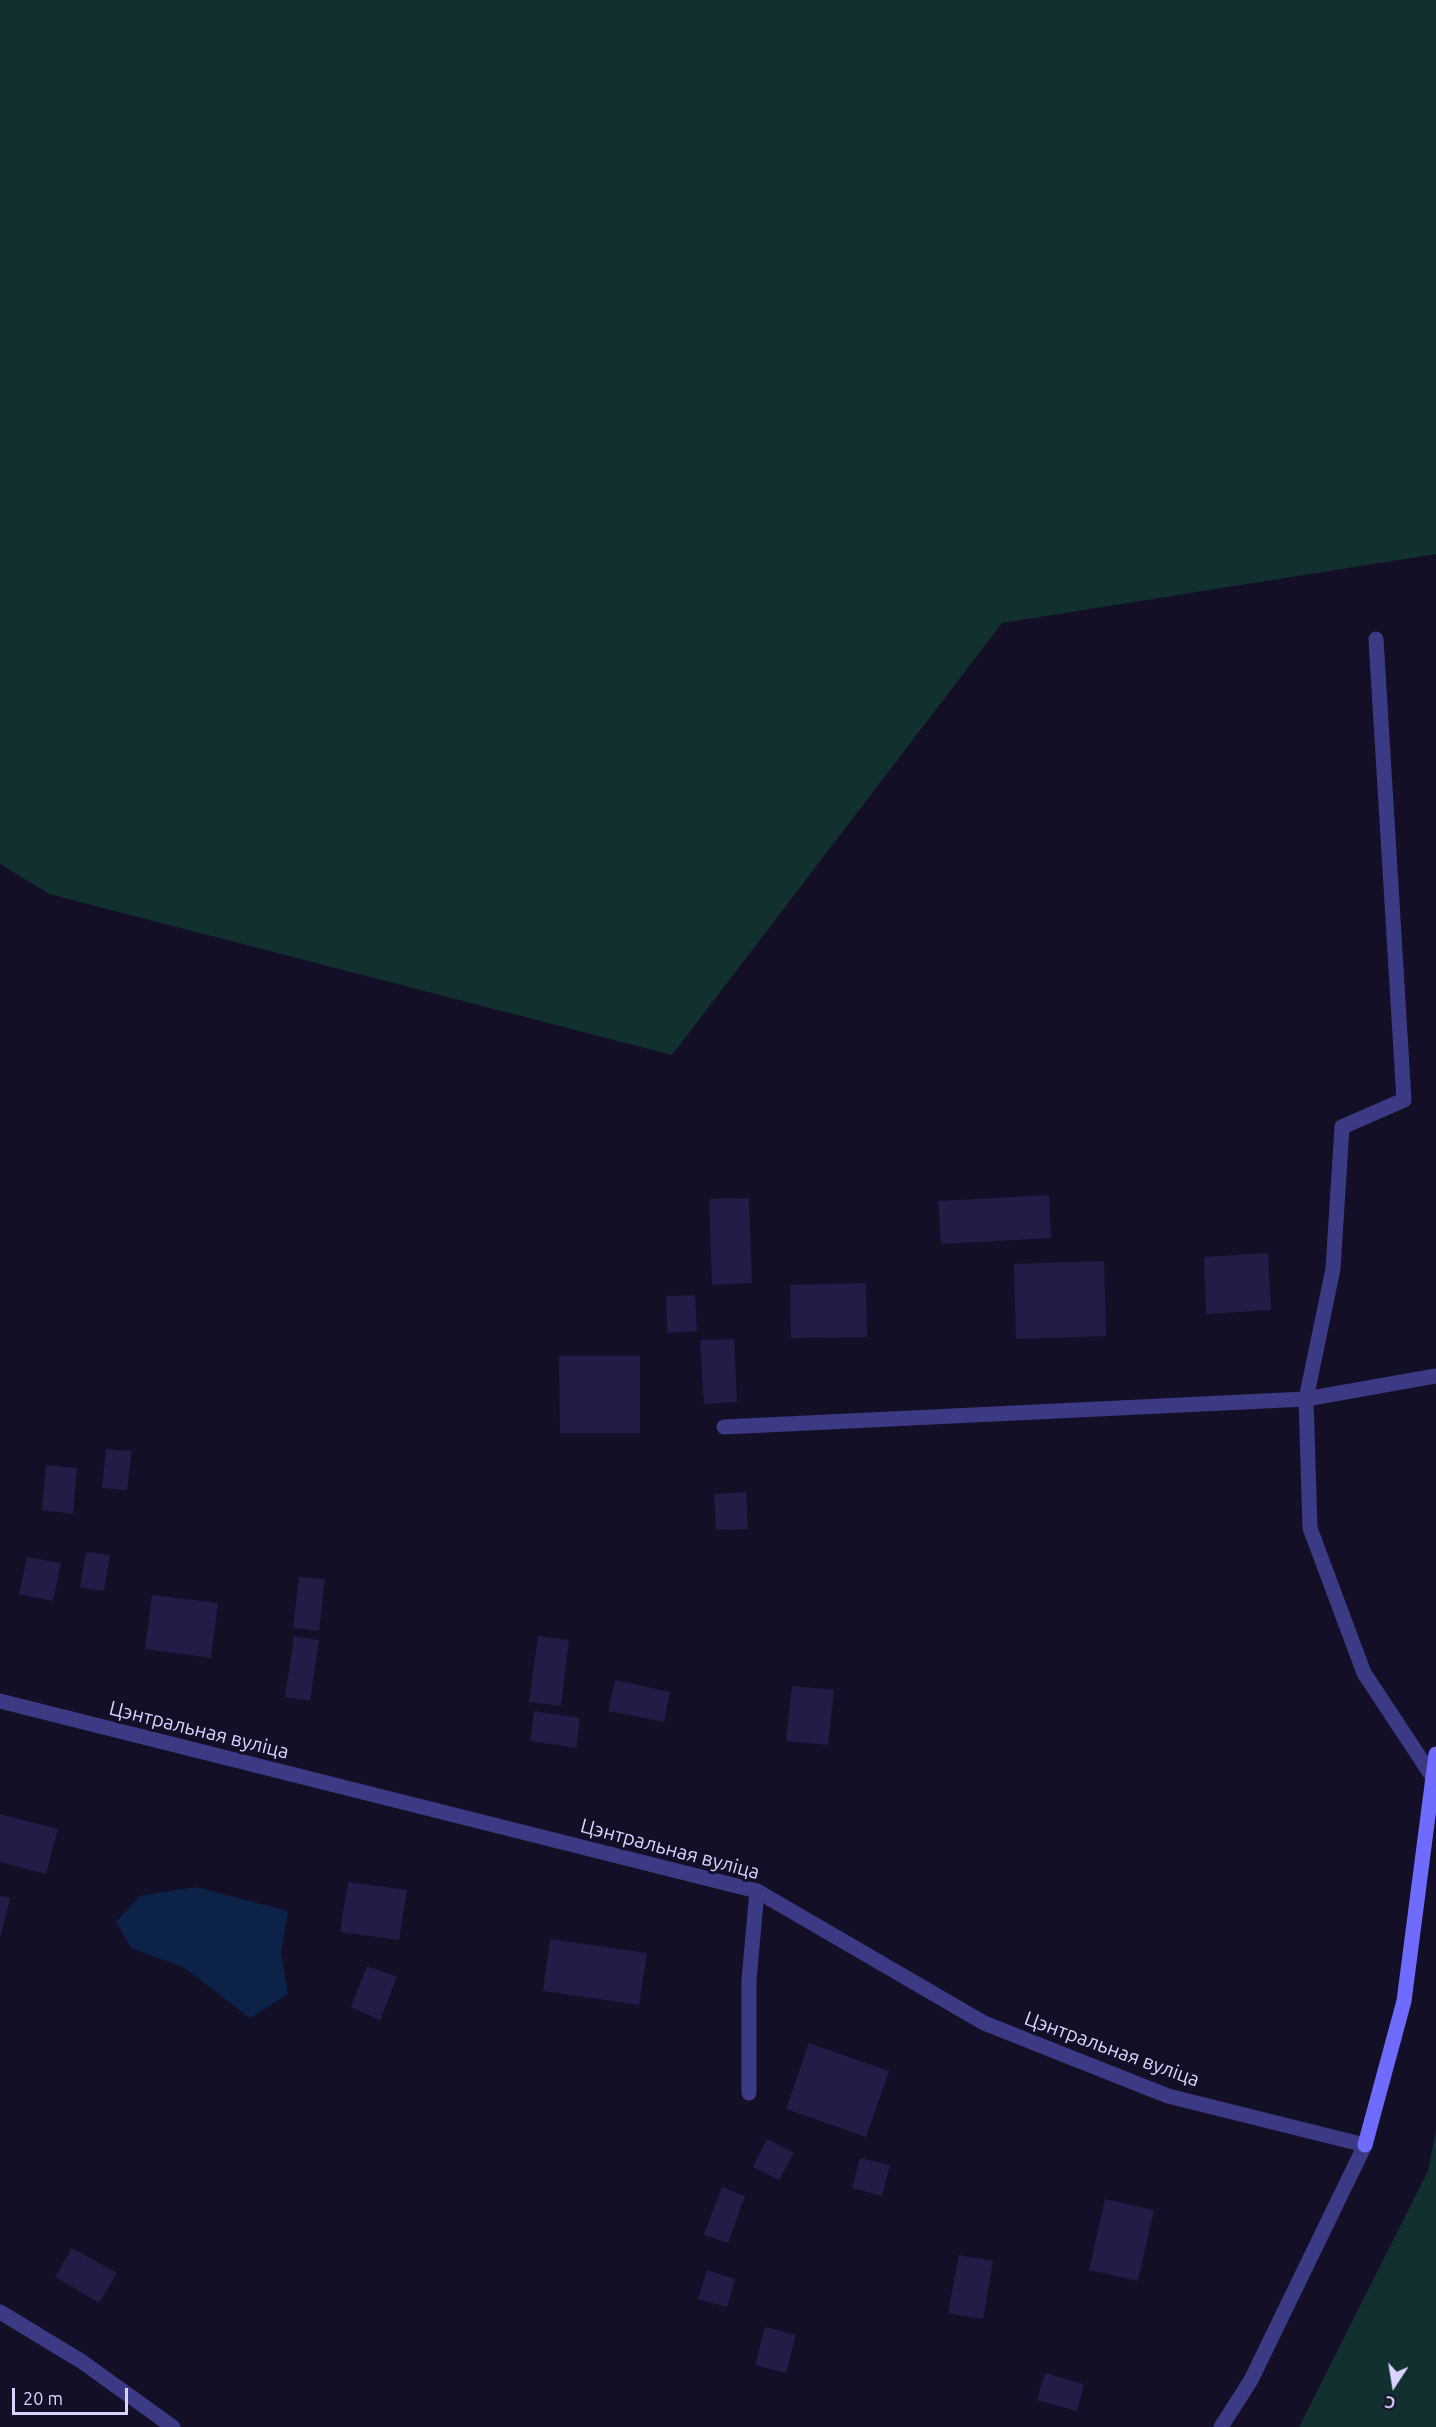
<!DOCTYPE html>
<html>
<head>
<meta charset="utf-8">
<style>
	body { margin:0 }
	#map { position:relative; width:1436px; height:2427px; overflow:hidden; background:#130f26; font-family:Ubuntu,sans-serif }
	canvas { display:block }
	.north { position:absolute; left:1364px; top:2355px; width:60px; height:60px; -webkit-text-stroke:4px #130f26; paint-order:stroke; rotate:192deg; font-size:16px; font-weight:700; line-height:24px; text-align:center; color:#d9d4ff }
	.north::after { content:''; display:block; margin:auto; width:21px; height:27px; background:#d9d4ff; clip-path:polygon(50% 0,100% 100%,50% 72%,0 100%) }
	.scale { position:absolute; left:12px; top:2388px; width:116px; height:27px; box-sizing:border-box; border:3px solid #d9d4ff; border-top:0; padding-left:8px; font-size:18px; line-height:21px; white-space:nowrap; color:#d9d4ff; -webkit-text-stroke:4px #130f26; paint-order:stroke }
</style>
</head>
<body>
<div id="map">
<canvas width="1436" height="2427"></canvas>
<div class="north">С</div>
<div class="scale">20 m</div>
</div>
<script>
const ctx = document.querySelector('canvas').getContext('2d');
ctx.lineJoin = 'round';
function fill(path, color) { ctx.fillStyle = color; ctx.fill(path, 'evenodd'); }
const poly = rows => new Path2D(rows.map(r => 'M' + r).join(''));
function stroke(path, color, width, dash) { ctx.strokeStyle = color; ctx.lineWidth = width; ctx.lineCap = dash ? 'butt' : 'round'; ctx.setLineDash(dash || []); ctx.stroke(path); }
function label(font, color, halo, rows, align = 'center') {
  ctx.font = font + ' Ubuntu,sans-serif'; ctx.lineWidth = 6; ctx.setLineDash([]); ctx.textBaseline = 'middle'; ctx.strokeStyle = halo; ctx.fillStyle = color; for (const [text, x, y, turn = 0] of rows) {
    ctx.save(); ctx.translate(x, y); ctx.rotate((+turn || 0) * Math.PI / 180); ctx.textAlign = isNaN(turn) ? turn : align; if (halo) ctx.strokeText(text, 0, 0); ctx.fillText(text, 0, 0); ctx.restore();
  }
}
const green = poly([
	[0,0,1436,0,1436,554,1002,623,672,1055,49,894,0,864],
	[1436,2131,1436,2427,1299,2427,1428,2171]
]);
const water = poly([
	[196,1887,288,1911,281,1953,288,1994,250,2018,185,1968,131,1948,116,1922,140,1896]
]);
const building = poly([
	[1049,1195,1051,1238,941,1244,938,1201],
	[749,1198,752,1283,712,1285,709,1199],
	[1268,1253,1271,1310,1206,1314,1204,1257],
	[1104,1261,1106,1336,1016,1339,1014,1264],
	[866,1283,867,1337,791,1338,790,1285],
	[695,1295,697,1331,667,1333,666,1296],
	[734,1339,737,1402,704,1404,700,1340],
	[559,1356,640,1356,640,1433,560,1433],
	[106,1449,132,1451,127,1490,102,1488],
	[46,1465,77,1468,73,1514,42,1510],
	[746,1492,748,1529,716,1530,714,1494],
	[86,1552,110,1555,104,1591,80,1587],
	[27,1557,61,1563,53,1601,19,1594],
	[299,1577,325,1579,319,1631,293,1628],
	[152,1595,218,1603,211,1658,145,1649],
	[294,1636,319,1640,310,1701,285,1697],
	[538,1636,569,1640,561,1706,529,1702],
	[615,1680,670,1692,664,1722,608,1711],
	[792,1686,834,1690,828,1745,786,1741],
	[534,1711,580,1718,576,1748,530,1741],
	[0,1814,58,1829,46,1874,0,1862],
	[348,1882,407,1890,399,1940,340,1932],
	[0,1896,10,1898,1,1935,0,1935],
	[550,1939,647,1953,639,2005,543,1991],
	[367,1966,397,1977,380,2020,351,2007],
	[809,2043,889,2071,866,2137,786,2109],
	[767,2139,794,2153,779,2180,753,2167],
	[860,2158,890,2165,882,2196,852,2188],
	[722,2187,745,2196,728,2243,704,2235],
	[1105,2199,1154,2210,1138,2281,1089,2270],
	[72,2248,117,2273,99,2303,55,2277],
	[959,2255,993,2261,983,2319,948,2313],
	[707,2270,735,2279,727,2307,698,2299],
	[765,2327,796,2335,786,2373,755,2365],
	[1045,2373,1084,2384,1077,2411,1037,2400]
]);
const lane = poly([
	[1306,1399,1333,1269,1342,1127,1404,1100,1376,639],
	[749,2093,749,1980,757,1891]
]);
const street = poly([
	[1306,1399,1310,1528,1364,1673,1432,1776,1436,1777],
	[724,1427,1306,1399,1436,1376],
	[0,1701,757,1891,984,2023,1168,2096,1365,2145,1251,2380,1221,2427],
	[0,2312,81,2361,173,2427]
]);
const secondary = poly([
	[1365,2145,1404,2001,1436,1754]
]);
const streetNames = [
	["Цэнтральная вуліца",199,1730,14],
	["Цэнтральная вуліца",670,1849,15],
	["Цэнтральная вуліца",1112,2049,20]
];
fill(green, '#12302f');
fill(water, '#0c2248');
fill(building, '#241b47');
stroke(lane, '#3d3a85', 15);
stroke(street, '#3d3a85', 15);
stroke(secondary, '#6f6bff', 15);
label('20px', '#d9d4ff', '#130f26', streetNames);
</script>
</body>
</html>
